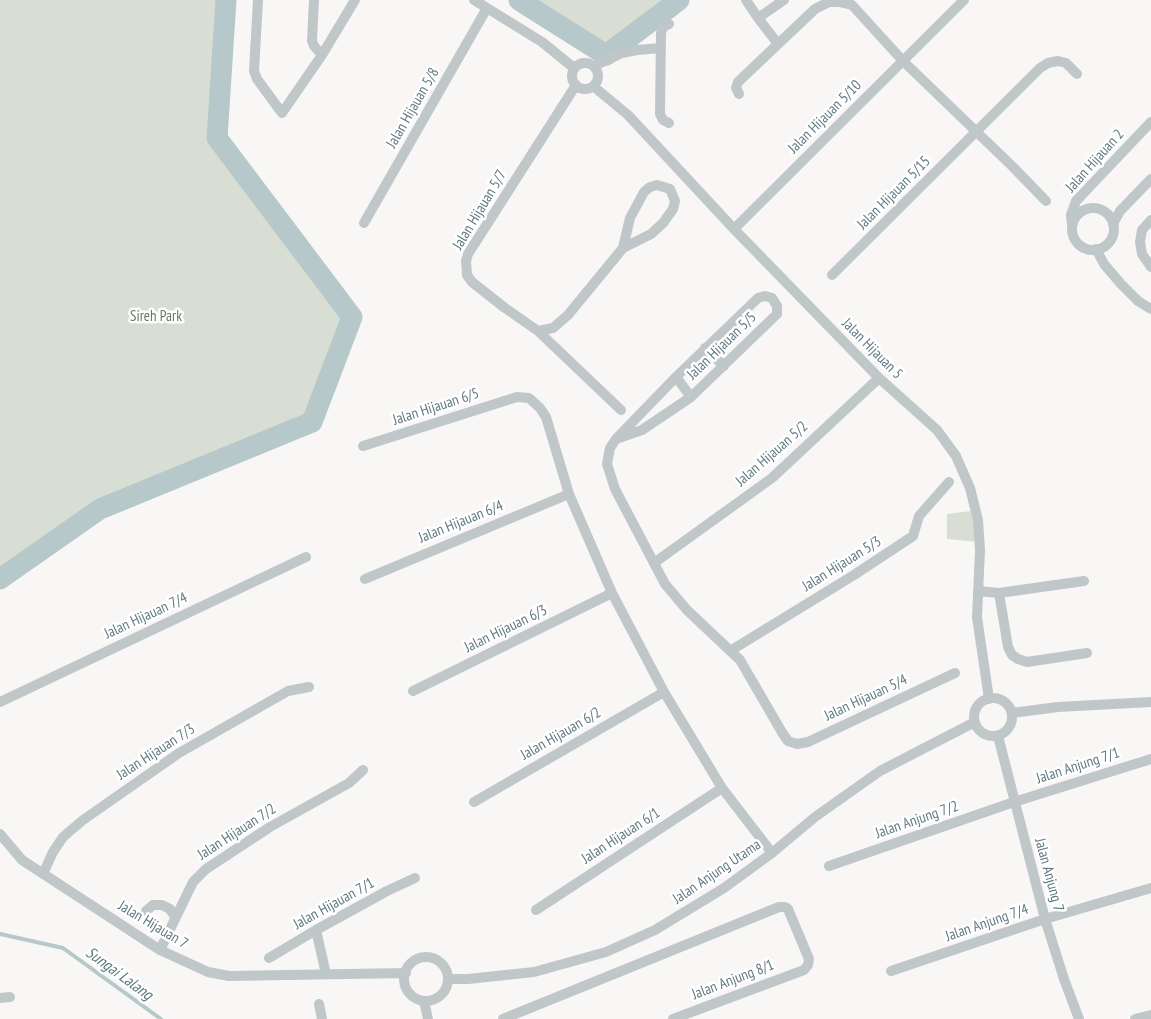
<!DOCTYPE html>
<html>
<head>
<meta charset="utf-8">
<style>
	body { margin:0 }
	canvas { display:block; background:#f8f7f5 }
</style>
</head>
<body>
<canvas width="1151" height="1019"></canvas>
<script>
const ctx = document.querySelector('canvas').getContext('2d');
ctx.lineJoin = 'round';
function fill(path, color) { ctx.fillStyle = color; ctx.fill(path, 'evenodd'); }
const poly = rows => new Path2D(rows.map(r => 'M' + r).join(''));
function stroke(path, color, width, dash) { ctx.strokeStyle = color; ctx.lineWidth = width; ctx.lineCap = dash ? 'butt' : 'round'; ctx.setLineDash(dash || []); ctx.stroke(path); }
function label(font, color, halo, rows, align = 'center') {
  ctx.font = font + ' "PT Sans Narrow",sans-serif'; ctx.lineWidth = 5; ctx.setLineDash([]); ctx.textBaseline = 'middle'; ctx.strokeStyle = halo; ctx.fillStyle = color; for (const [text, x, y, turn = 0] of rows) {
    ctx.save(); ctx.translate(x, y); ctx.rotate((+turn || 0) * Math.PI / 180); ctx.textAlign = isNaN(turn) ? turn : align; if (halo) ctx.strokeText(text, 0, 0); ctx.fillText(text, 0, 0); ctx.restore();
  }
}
const green = poly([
	[0,0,226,0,217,138,352,317,312,422,100,509,0,579],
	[519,0,679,0,606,55],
	[971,511,980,542,947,539,947,514]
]);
const stream = poly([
	[0,934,63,948,161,1019]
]);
const river = poly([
	[519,0,606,55,679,0],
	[0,579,100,509,312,422,352,317,217,138,226,0]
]);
const minor = poly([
	[258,0,254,71,257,79,282,113,322,55,355,0],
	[314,0,312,41,314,46,322,55],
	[474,0,542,42,574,68],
	[746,0,758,18],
	[778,44,758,18,784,0],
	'572 76a13 13 0 1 1 26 0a13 13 0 1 1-26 0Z',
	[594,66,622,53,637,50,661,48],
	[576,85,468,254,466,261,467,275,472,282,505,308,538,331,553,328,568,315,623,248,630,218,644,192,650,187,657,185,670,189,675,201,673,209,663,223,651,234,623,248],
	[593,86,628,115,734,229,879,378,937,430,956,456,970,488,978,520,980,550,977,617,989,699],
	[739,94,736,88,738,82,815,9,829,2,839,2,852,5,903,61,1012,166,1046,201],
	[669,123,663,120,660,114,661,33,663,27,669,24],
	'1072 229a21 21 0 1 1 42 0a21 21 0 1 1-42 0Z',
	[1151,220,1142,230,1140,242,1142,254,1151,267],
	[364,223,487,8],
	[1113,224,1120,211,1151,179],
	[1072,225,1071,215,1076,201,1151,122],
	[734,229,964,0],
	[1096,249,1104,264,1121,284,1138,301,1151,309],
	[832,275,1040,68,1048,63,1058,61,1066,63,1077,74],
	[538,331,621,410],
	[705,348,724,366],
	[676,377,691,397],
	[616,439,642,430,691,397,777,314,777,306,772,298,765,296,758,298,676,377,616,439,610,448,607,464,615,489,665,584,687,610,740,660,783,734,788,741,797,744,808,742,955,673],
	[363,446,517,397,529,398,540,408,546,417,569,494,612,593,664,692,722,788,772,853],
	[654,563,772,478,879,378],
	[365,579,569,494],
	[978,591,999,593,1084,581],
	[999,593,1008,647,1012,655,1018,659,1027,662,1087,653],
	[730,651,854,575,913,536,919,516,949,482],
	[413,691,612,593],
	'974 717a19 19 0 1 1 38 0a19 19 0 1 1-38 0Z',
	[0,702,306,557],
	[1012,713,1058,707,1151,702],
	[998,736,1045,919,1064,979,1079,1019],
	[474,802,664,692],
	[0,834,22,860,160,950,208,972,229,976,406,973],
	[829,866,1014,802,1151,759],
	[43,874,53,852,63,837,83,820,179,753,288,691,309,687],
	[536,910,722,788],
	[146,911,153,905,162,905,170,909,175,917],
	[316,930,326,974],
	[160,950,193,882,206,869,270,827,349,783,363,770],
	'404 979a22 22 0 1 1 44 0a22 22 0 1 1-44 0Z',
	[269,958,316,930,387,891,415,878],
	[891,971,1045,919,1151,888],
	[448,979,468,979,534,972,606,952,655,930,724,888,772,853,815,817,880,771,975,722],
	[0,998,10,997],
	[424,1001,428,1019],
	[319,1004,322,1019],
	[503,1019,779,907,785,907,788,909,809,959,808,965,804,970,673,1019],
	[1135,1019,1151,1015]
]);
const streetNames = [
	["Jalan Hijauan 5/8",413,108,-60],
	["Jalan Hijauan 5/10",825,117,-45],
	["Jalan Hijauan 2",1095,161,-48],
	["Jalan Hijauan 5/15",894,193,-45],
	["Jalan Hijauan 5/7",480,210,-59],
	["Jalan Hijauan 5/5",722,346,-44],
	["Jalan Hijauan 5",872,349,45],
	["Jalan Hijauan 6/5",436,407,-18],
	["Jalan Hijauan 5/2",772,454,-41],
	["Jalan Hijauan 6/4",461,522,-22],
	["Jalan Hijauan 5/3",842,564,-32],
	["Jalan Hijauan 7/4",146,616,-25],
	["Jalan Hijauan 6/3",506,629,-26],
	["Jalan Hijauan 5/4",866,698,-25],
	["Jalan Hijauan 6/2",561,734,-30],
	["Jalan Hijauan 7/3",156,752,-33],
	["Jalan Anjung 7/1",1078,766,-18],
	["Jalan Anjung 7/2",917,820,-19],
	["Jalan Hijauan 7/2",237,832,-33],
	["Jalan Hijauan 6/1",621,836,-33],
	["Jalan Anjung Utama",717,872,-34],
	["Jalan Anjung 7",1049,875,75],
	["Jalan Hijauan 7/1",334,904,-29],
	["Jalan Anjung 7/4",987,923,-19],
	["Jalan Hijauan 7",153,925,31],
	["Jalan Anjung 8/1",733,980,-21]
];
const parkNames = [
	["Sireh Park",156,317]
];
const waterNames = [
	["Sungai Lalang",119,974,36]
];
fill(green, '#d9ded4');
stroke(stream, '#b7c8ca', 4);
stroke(river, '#b7c8ca', 21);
stroke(minor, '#c0c7c9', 10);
label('15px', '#617a82', '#fff', streetNames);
label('15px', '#697a60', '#fff', parkNames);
label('italic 16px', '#5c797c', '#fff', waterNames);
</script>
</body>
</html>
